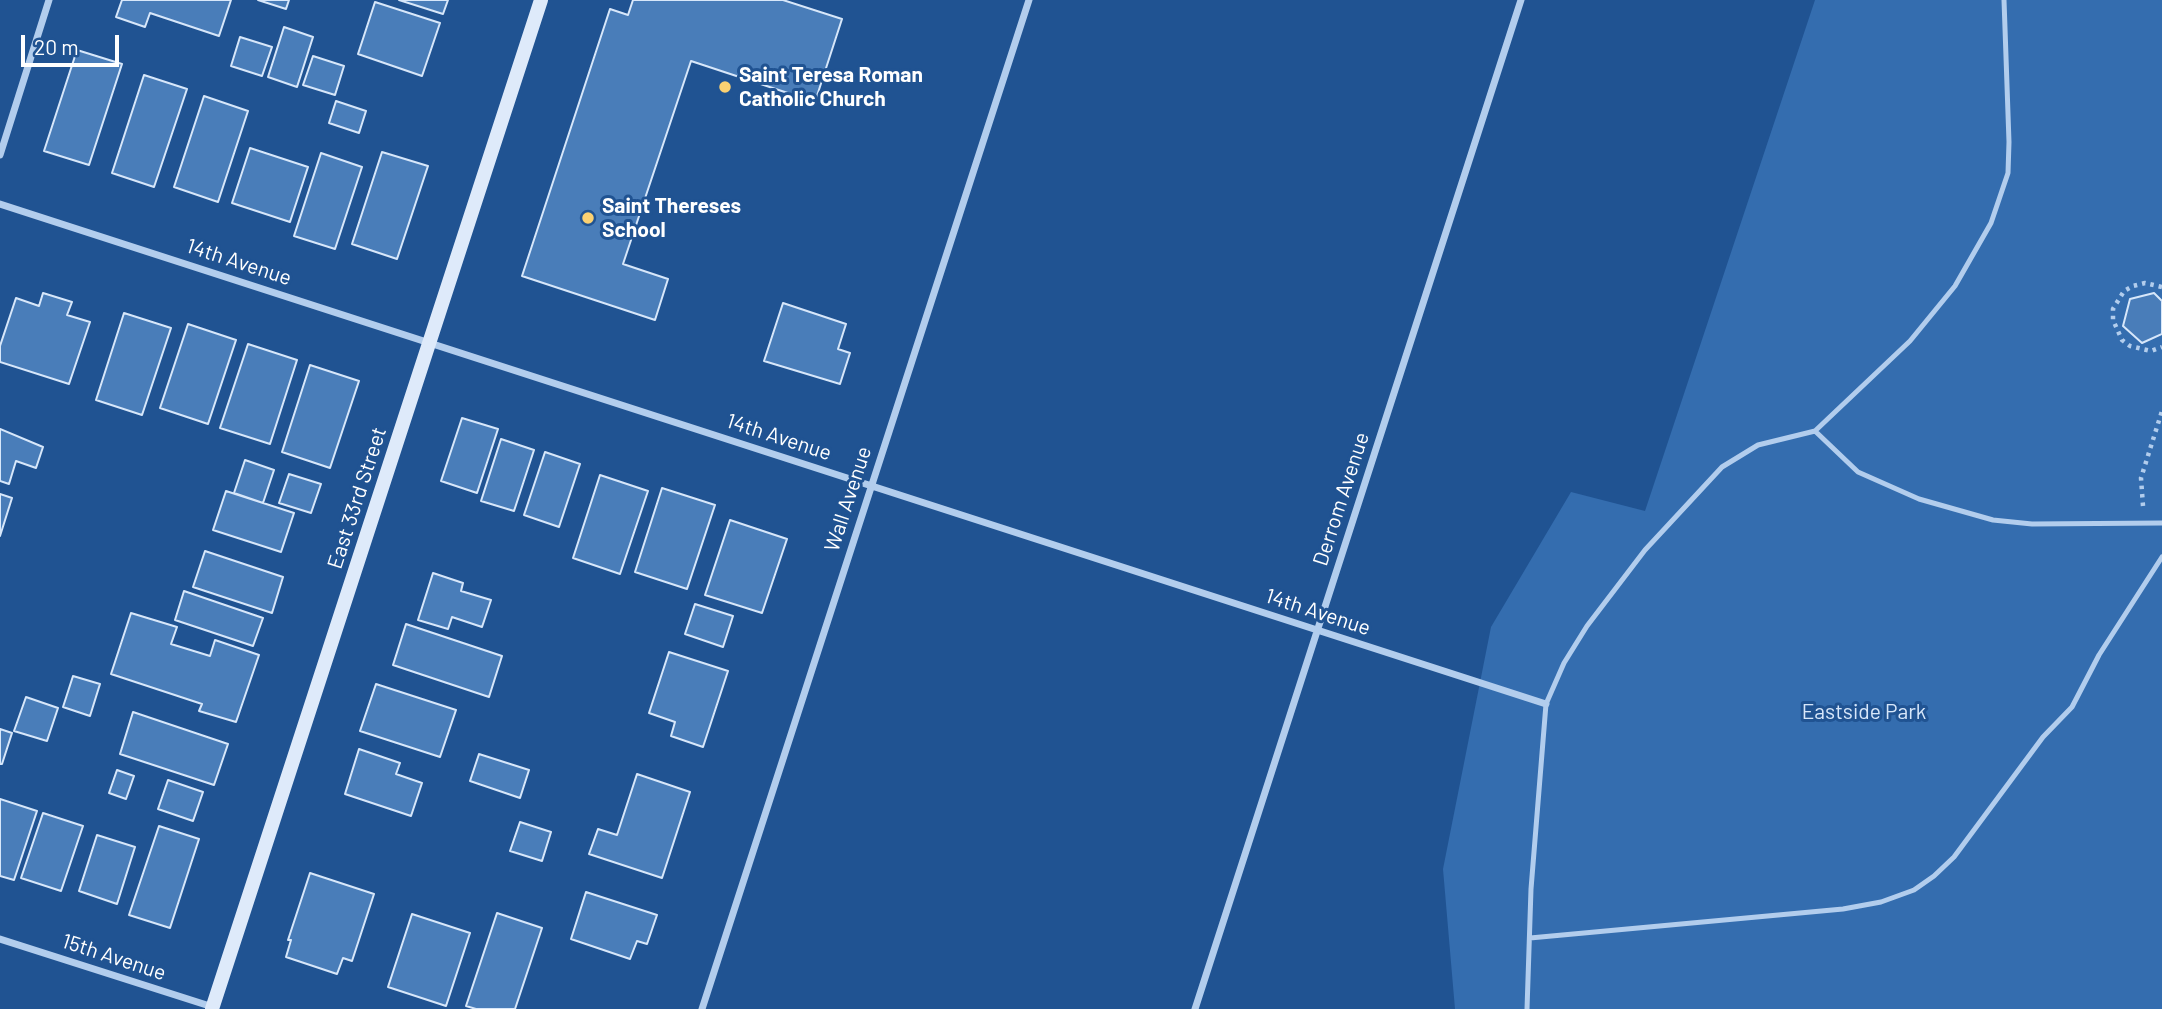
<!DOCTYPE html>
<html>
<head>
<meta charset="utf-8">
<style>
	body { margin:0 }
	#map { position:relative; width:2162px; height:1009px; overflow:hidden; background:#205392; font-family:Barlow,sans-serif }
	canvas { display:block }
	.scale { position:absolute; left:21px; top:35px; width:98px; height:32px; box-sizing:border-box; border:4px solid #fff; border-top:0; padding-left:9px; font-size:21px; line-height:24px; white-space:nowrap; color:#fff; -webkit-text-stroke:5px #205392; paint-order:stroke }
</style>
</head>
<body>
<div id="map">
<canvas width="2162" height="1009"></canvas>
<div class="scale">20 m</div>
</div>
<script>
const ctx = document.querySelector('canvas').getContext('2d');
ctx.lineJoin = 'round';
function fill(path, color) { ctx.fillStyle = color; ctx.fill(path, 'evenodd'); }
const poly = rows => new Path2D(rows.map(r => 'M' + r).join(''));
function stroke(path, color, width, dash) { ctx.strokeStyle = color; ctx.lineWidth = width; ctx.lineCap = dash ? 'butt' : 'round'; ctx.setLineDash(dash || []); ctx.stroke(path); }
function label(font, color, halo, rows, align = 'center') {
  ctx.font = font + ' Barlow,sans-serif'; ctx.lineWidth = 6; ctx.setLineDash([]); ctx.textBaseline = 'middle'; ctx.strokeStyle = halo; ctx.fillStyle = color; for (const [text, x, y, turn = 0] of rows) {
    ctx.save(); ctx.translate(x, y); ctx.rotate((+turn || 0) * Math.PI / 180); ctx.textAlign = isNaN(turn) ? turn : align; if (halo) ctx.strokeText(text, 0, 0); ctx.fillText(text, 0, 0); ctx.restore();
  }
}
const green = poly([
	[1815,0,2162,0,2162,1009,1455,1009,1443,869,1491,627,1571,492,1645,511]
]);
const building = poly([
	[122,0,231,0,219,36,150,13,145,27,116,17,122,0],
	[258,0,289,0,286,9,258,0],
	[399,0,448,0,443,14,399,0],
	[633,0,783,0,842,19,815,102,691,61,623,264,668,279,655,320,522,276,610,9,628,15,633,0],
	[375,2,440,23,422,76,358,54,375,2],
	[284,27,313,37,297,87,268,77,284,27],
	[240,37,272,47,262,76,231,66,240,37],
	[77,50,122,64,89,165,44,151,77,50],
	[313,56,344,66,335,95,303,85,313,56],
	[144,75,187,89,154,187,112,173,144,75],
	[204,96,248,111,218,202,174,187,204,96],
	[336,101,366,111,359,133,329,123,336,101],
	[250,148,308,167,290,222,232,203,250,148],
	[382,152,428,166,397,259,352,244,382,152],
	[321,153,362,167,335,249,294,236,321,153],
	[43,293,72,302,67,315,90,322,69,384,0,362,0,346,16,298,39,306,43,293],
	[2154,293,2162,301,2162,334,2142,343,2123,326,2130,299,2154,293],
	[783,303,846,324,838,349,850,353,840,384,764,361,783,303],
	[124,313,171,328,142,415,96,400,124,313],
	[188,324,236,340,208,424,160,408,188,324],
	[248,344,297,360,270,444,220,428,248,344],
	[310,365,359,381,330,468,282,452,310,365],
	[462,418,498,429,477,493,441,481,462,418],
	[0,429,43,447,36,468,16,461,9,484,0,481,0,429],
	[501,439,534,450,514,511,481,501,501,439],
	[545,452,580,464,559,527,524,515,545,452],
	[245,460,274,470,263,503,234,493,245,460],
	[289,474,321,484,311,513,279,503,289,474],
	[600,475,648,491,620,574,573,558,600,475],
	[662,488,715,505,687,589,635,572,662,488],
	[226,491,294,513,281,552,213,530,226,491],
	[0,494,12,498,0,536,0,494],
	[730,520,787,539,762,613,705,595,730,520],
	[205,551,283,577,272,613,193,587,205,551],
	[433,573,463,583,461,591,491,600,482,627,452,617,448,629,418,620,433,573],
	[184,591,263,618,253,646,175,620,184,591],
	[695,604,733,616,723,647,685,634,695,604],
	[131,613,177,627,171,644,210,656,215,640,259,655,236,722,199,711,202,704,111,674,131,613],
	[406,624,502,656,489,697,393,665,406,624],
	[669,652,728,671,703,747,671,736,675,722,649,713,669,652],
	[73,676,100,684,90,716,63,707,73,676],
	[376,684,456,710,440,757,360,731,376,684],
	[26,697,58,708,47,741,14,731,26,697],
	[133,712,228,744,214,785,120,754,133,712],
	[0,729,12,733,2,764,0,764,0,729],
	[359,749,400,763,396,774,422,783,411,816,345,794,359,749],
	[479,754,529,770,520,798,470,781,479,754],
	[117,770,134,776,126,799,109,793,117,770],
	[637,774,690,792,662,878,589,854,598,829,617,835,637,774],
	[168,780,203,792,193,821,158,809,168,780],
	[0,799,37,811,14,880,0,876,0,799],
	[43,813,83,826,61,891,21,878,43,813],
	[520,822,551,832,542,861,510,851,520,822],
	[159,826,199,839,170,928,129,915,159,826],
	[97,835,135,847,117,904,79,891,97,835],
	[310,873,374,894,352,961,343,958,337,974,286,957,291,940,288,940,310,873],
	[586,892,657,915,647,944,637,941,630,959,571,939,586,892],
	[497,913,542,928,515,1009,476,1009,466,1006,497,913],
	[412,914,470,933,446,1006,388,987,412,914]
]);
const path = poly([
	[2162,287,2145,283,2133,286,2124,291,2113,309,2113,320,2122,340,2130,346,2151,351,2162,347],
	[2143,506,2141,478,2162,411]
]);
const service = poly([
	[1815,431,1858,472,1919,499,1993,520,2032,524,2162,523],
	[1530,938,1843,909,1881,902,1914,890,1934,876,1954,857,2043,737,2072,707,2099,655,2162,557],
	[1527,1009,1531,889,1546,704,1564,663,1587,626,1645,550,1722,467,1758,445,1815,431,1910,341,1955,286,1991,223,2008,173,2009,142,2004,0]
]);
const minor = poly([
	[0,155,49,0],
	[0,204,1546,704],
	[0,939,213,1007],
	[702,1009,1029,0],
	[1195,1009,1521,0]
]);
const secondary = poly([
	[212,1009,541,0]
]);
const markers = [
	[725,87,7,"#fbd172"],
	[588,218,7,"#fbd172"]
];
const poiNames = [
	["Saint Teresa Roman",739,75],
	["Catholic Church",739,99],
	["Saint Thereses",602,206],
	["School",602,230]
];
const streetNames = [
	["14th Avenue",239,262,18],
	["14th Avenue",779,437,18],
	["East 33rd Street",357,498,-72],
	["Wall Avenue",848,499,-72],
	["Derrom Avenue",1341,499,-72],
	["14th Avenue",1318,612,18],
	["15th Avenue",114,957,18]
];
const parkNames = [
	["Eastside Park",1864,712]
];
fill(green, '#346daf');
fill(building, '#497db9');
stroke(building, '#d7e7fa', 2);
stroke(path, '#b2cded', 4.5, [3.5, 5]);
stroke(service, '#b2cded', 5);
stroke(minor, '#b2cded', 7);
stroke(secondary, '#deeafa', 14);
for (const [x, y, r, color] of markers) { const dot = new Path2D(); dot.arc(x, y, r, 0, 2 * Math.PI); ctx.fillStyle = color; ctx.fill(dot); stroke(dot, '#205392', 2.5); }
label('bold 21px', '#fff', '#205392', poiNames, 'left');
label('21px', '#fff', '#205392', streetNames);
label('21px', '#d7e7fa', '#205392', parkNames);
</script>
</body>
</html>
